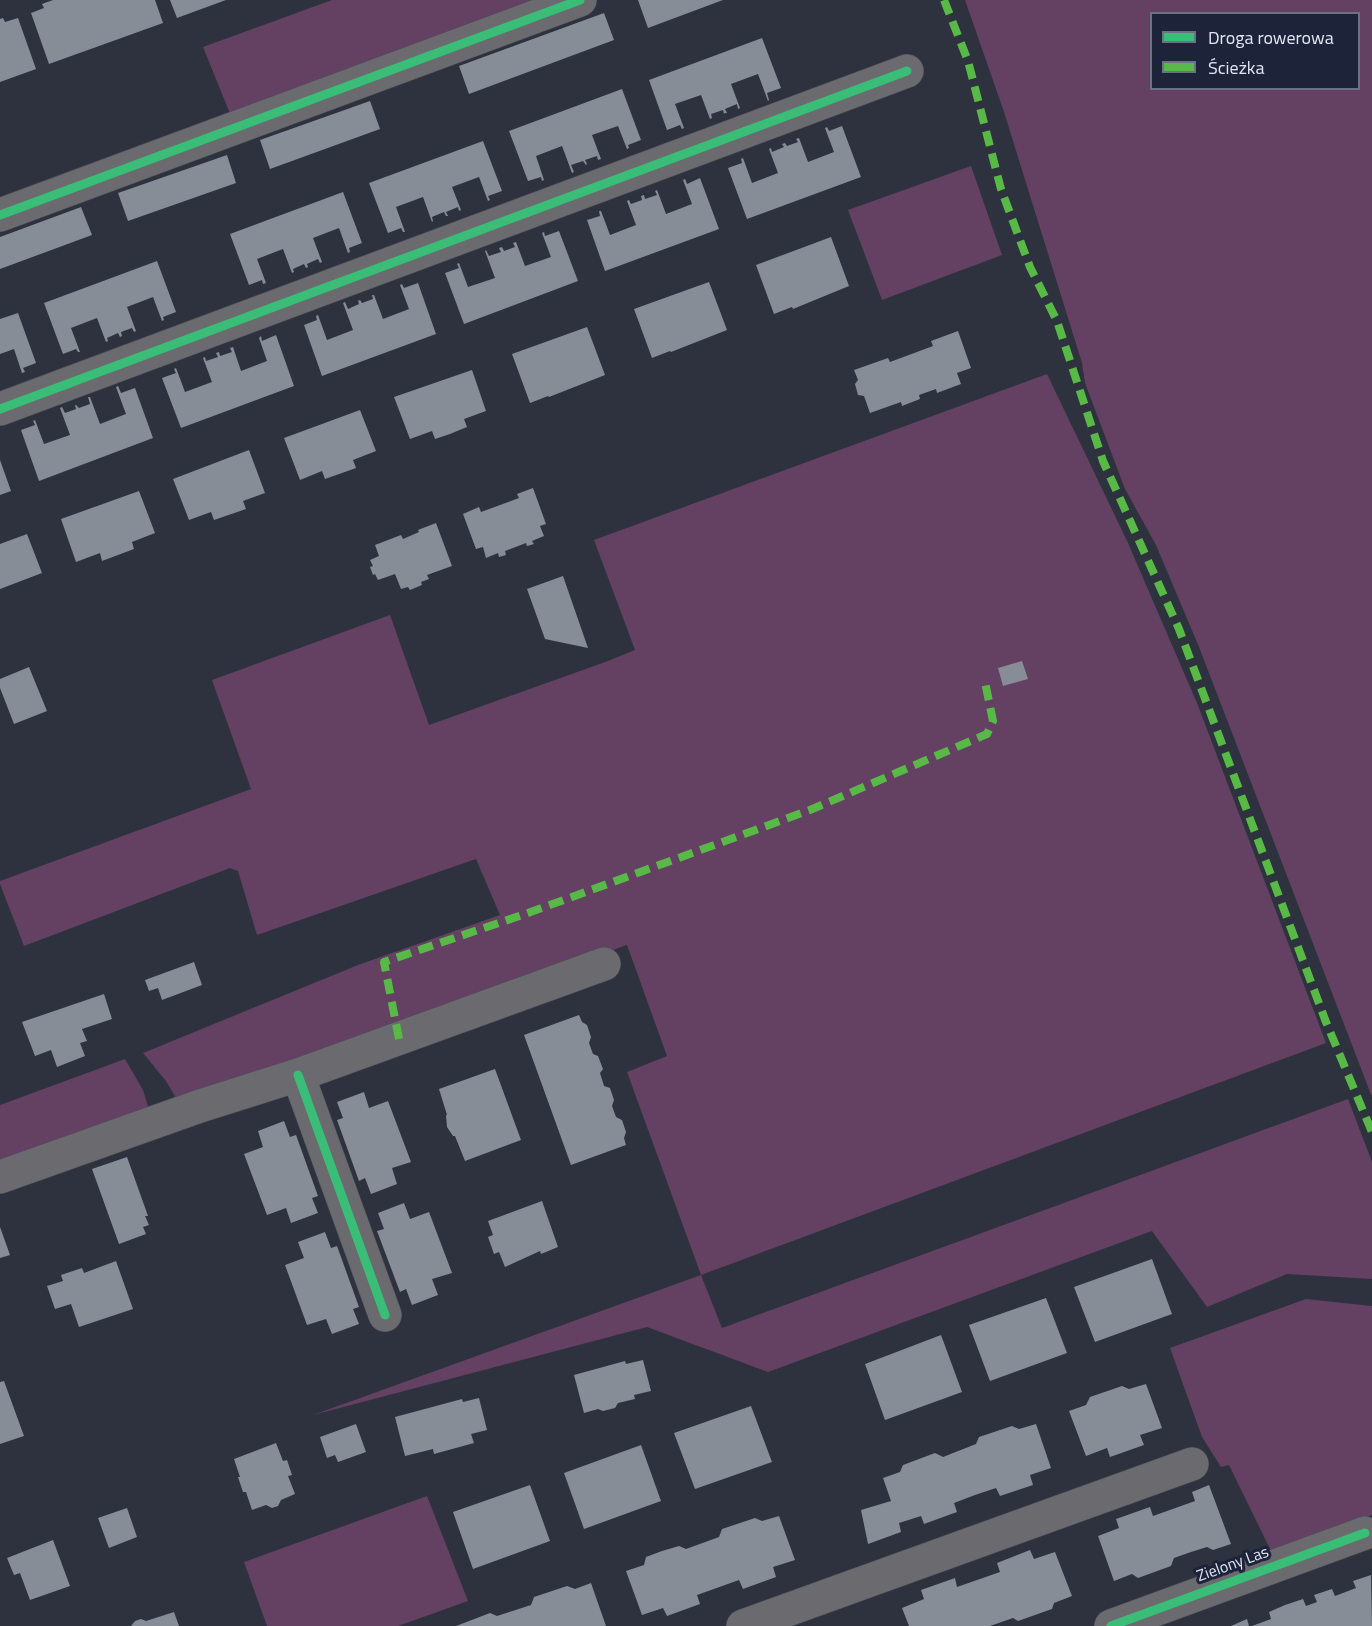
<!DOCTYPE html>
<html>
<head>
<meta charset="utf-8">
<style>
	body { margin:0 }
	#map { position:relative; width:1372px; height:1626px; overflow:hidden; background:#2e323e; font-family:"Titillium Web",sans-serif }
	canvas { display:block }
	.legend { position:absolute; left:1150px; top:12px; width:210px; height:78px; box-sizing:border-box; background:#1d243a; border:2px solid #6b7285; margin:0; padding:8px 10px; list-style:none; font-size:18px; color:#e1e6f5 }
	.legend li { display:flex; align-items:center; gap:12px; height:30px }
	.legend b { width:30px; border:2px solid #6b7285 }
</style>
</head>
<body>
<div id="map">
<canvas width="1372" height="1626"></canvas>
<ul class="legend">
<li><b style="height:8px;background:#3abd76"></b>Droga rowerowa</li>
<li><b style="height:8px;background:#58b947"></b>Ścieżka</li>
</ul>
</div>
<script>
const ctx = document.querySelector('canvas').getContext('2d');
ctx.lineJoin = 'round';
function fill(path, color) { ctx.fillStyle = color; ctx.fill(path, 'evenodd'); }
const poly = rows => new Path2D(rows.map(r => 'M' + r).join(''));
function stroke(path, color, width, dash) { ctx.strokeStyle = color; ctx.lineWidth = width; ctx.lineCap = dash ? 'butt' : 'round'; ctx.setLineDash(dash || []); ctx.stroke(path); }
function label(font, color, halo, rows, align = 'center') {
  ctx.font = font + ' "Titillium Web",sans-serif'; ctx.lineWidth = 6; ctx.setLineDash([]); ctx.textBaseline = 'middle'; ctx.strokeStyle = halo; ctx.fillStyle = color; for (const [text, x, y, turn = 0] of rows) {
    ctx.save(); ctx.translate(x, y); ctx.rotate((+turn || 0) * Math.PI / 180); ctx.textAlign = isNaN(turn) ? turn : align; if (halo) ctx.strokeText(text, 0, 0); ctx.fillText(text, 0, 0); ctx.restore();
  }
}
const green = poly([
	[332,0,544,0,231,116,203,47],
	[965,0,1372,0,1372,1097,1199,647,1156,545,1125,489,1085,383,1082,363,1004,112],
	[1152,14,1358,14,1358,88,1152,88],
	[971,166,1002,255,882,300,848,210],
	[1047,374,1128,543,1197,703,1326,1043,701,1275,722,1328,1348,1099,1372,1162,1372,1279,1287,1274,1207,1307,1152,1231,768,1372,647,1327,313,1415,701,1275,627,1072,667,1056,627,945,179,1103,166,1081,143,1053,358,965,500,915,476,859,257,935,238,871,230,868,24,946,0,884,0,881,251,789,212,680,390,615,429,725,608,661,635,650,594,540],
	[125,1059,143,1090,150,1113,0,1166,0,1105],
	[1306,1299,1372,1306,1372,1515,1271,1551,1229,1465,1221,1467,1202,1437,1170,1348],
	[427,1496,468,1601,398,1626,267,1626,244,1562]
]);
const building = poly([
	[53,0,155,0,163,23,49,64,31,13,44,8,42,4],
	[170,0,226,0,177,18],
	[638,0,723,0,648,28],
	[604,13,614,40,469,94,459,66],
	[3,18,5,22,18,18,36,69,0,82,0,19],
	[762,38,781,88,767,93,769,100,768,101,758,74,731,84,740,108,738,109,737,104,725,109,727,113,725,113,724,114,723,110,711,114,712,118,710,119,701,95,675,104,684,128,682,129,680,125,667,130,649,80],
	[622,89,641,140,628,145,629,148,627,149,618,126,592,135,601,159,598,160,597,156,585,160,587,164,586,165,583,161,571,165,574,172,572,173,562,146,536,156,544,180,542,181,541,177,528,181,509,131],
	[370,101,380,129,270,169,260,140],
	[842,126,861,177,747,219,728,168,742,163,741,159,743,158,752,183,778,173,769,149,771,148,772,152,784,147,782,144,785,143,787,146,798,142,796,139,799,138,808,162,834,152,825,128,827,127,829,131],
	[483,141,502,191,488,196,490,200,488,201,479,177,452,187,461,210,459,211,458,207,446,212,448,216,446,216,444,212,432,217,433,221,432,222,423,197,396,207,405,232,403,232,401,228,388,233,369,183],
	[227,155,236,183,128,221,118,193],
	[700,178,719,229,605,271,587,220,600,216,599,211,601,211,610,235,636,225,627,201,629,200,631,204,642,200,641,196,644,195,645,199,657,195,655,191,657,190,666,214,692,204,683,180,685,179,687,184],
	[343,192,362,243,349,248,350,252,348,253,339,228,313,238,322,262,320,263,318,259,307,264,308,267,306,268,304,264,293,269,294,272,292,273,283,249,257,259,266,283,263,284,262,280,249,285,230,234],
	[81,207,92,235,0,269,0,237],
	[559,231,578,281,464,324,445,273,459,268,457,264,459,263,468,287,495,278,485,251,486,250,489,256,501,252,499,248,502,247,504,251,515,247,513,243,516,242,525,266,551,257,542,233,544,232,545,236],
	[831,237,849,286,793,309,792,307,774,314,756,265],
	[157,261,176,312,163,317,164,320,162,321,153,297,127,307,136,331,134,332,132,328,121,332,122,336,120,337,118,333,107,338,108,341,106,342,97,318,71,328,80,352,78,352,76,349,63,354,44,303],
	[709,282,727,330,671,352,670,351,652,358,634,309],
	[418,283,436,334,322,376,304,325,317,320,316,316,318,315,327,340,353,330,343,303,345,302,348,309,359,304,358,301,360,300,362,303,373,299,372,295,374,295,383,319,409,309,400,285,402,284,404,288],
	[18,313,36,363,23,368,25,372,22,373,14,349,0,354,0,319],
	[587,327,605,375,549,397,548,396,530,403,512,354],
	[958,331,971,368,957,373,961,384,937,393,936,389,919,395,920,399,902,406,901,402,870,413,864,396,858,395,855,384,858,380,854,370,888,358,890,362,933,346,931,341],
	[276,335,294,386,181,428,162,378,176,373,174,369,176,368,185,392,212,382,203,358,205,357,206,361,218,357,216,353,219,352,220,356,232,352,230,348,233,347,241,371,267,361,259,338,261,336,262,341],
	[472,370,486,411,464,419,467,427,450,434,435,439,432,431,410,439,394,397],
	[118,386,121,393,135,388,153,438,39,481,21,430,35,425,33,421,35,420,44,444,70,435,60,408,62,407,65,413,76,409,75,405,76,405,79,408,90,404,88,397,90,397,100,424,126,414,116,387],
	[360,410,376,451,353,460,356,468,325,479,322,471,300,480,284,438],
	[249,450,265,493,243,501,246,509,214,520,211,512,189,520,173,479],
	[0,460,11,491,0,495],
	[533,488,546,524,540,526,544,536,532,541,534,544,527,546,526,543,505,551,506,555,499,557,498,553,486,558,483,547,476,549,463,514,479,507,481,512,511,501,519,498,517,494],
	[139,491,155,533,132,542,134,549,102,561,100,553,76,562,61,519],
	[436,523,452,566,427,575,429,579,421,582,422,585,410,590,408,587,401,589,395,574,378,580,375,574,373,575,370,567,373,566,370,560,379,556,375,545,401,535,403,539,419,532,418,530],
	[27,534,42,573,0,589,0,544],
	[563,576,588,648,545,639,527,589],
	[1022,661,1028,679,1003,686,998,668],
	[29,667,47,711,14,724,0,688,0,679],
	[194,962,202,985,162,1000,158,988,149,991,145,980],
	[104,994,112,1019,82,1029,87,1041,80,1043,85,1056,57,1067,51,1050,35,1056,22,1022],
	[579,1015,582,1022,587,1025,591,1037,589,1043,593,1054,598,1056,603,1069,600,1073,604,1086,610,1088,614,1100,612,1106,616,1117,622,1120,626,1132,624,1138,626,1145,571,1165,524,1035],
	[495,1069,521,1140,465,1161,455,1136,453,1136,447,1127,446,1115,447,1115,439,1089],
	[364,1092,369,1108,388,1101,411,1162,392,1168,397,1184,371,1194,365,1178,359,1181,337,1120,343,1118,337,1102],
	[284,1121,290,1137,296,1135,318,1196,312,1198,318,1213,291,1223,286,1208,267,1215,244,1154,263,1147,258,1131],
	[127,1157,148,1216,145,1216,149,1225,143,1227,146,1234,119,1244,92,1169],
	[542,1201,558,1247,541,1254,540,1251,505,1267,499,1252,494,1254,488,1237,493,1235,488,1221],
	[404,1203,410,1219,429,1212,452,1273,432,1279,438,1295,412,1305,406,1289,400,1292,377,1231,384,1229,378,1213],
	[0,1227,10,1255,0,1258],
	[325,1232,331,1248,337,1246,359,1307,353,1309,359,1324,332,1334,326,1319,307,1325,285,1265,304,1258,298,1242],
	[1152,1259,1172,1314,1095,1342,1074,1287],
	[116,1261,133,1309,79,1327,71,1304,55,1309,47,1286,63,1281,61,1275,82,1268,84,1273],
	[1046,1298,1067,1353,990,1381,969,1325],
	[941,1335,962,1392,885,1420,865,1364],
	[643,1360,651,1391,634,1395,635,1399,618,1403,615,1408,603,1411,598,1409,584,1413,574,1375,625,1361,626,1364],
	[4,1381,24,1436,0,1444,0,1382],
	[1146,1384,1162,1428,1140,1435,1144,1445,1110,1457,1107,1448,1086,1456,1069,1411,1086,1405,1090,1397,1122,1386,1129,1389],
	[479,1398,487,1430,471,1434,474,1443,434,1454,433,1449,405,1456,395,1417,462,1399,463,1402],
	[751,1406,772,1462,695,1489,674,1433],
	[356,1424,366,1452,338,1462,335,1455,327,1458,320,1437],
	[1036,1424,1051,1468,1030,1475,1033,1485,1000,1496,996,1488,975,1495,954,1503,957,1512,924,1524,921,1516,899,1523,901,1532,868,1544,861,1510,891,1501,883,1478,900,1472,903,1465,935,1453,943,1457,976,1444,979,1437,1012,1426,1019,1429],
	[276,1443,283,1461,287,1460,292,1475,288,1476,295,1494,281,1500,278,1506,272,1508,266,1505,252,1510,246,1492,243,1492,238,1477,240,1477,234,1459],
	[641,1445,661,1501,584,1529,564,1473],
	[530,1485,550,1541,473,1569,453,1512],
	[1209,1485,1231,1544,1213,1550,1207,1547,1191,1552,1174,1558,1171,1566,1138,1578,1132,1574,1114,1581,1098,1536,1119,1528,1116,1519,1150,1507,1153,1516,1195,1501,1192,1492],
	[127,1508,137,1537,109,1548,98,1518],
	[779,1516,795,1560,773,1567,776,1577,743,1589,739,1580,697,1595,700,1604,667,1616,663,1608,642,1615,626,1571,644,1565,646,1557,662,1551,679,1546,686,1549,719,1537,722,1529,755,1518,762,1521],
	[53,1540,70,1586,30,1600,20,1573,14,1575,7,1558],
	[1030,1550,1034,1559,1055,1552,1072,1596,1054,1603,1052,1609,1018,1621,1013,1618,990,1626,909,1626,902,1608,924,1599,921,1590,955,1578,957,1587,1000,1572,997,1563],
	[1371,1575,1372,1626,1252,1626,1271,1619,1269,1612,1285,1605,1303,1599,1306,1606,1317,1602,1314,1595,1332,1589,1335,1596,1356,1588,1353,1581],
	[591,1583,606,1626,456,1626,490,1613,497,1616,531,1605,534,1597,567,1586,575,1589],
	[174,1612,179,1626,131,1626,135,1621,141,1619,146,1621],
	[1247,1619,1249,1626,1231,1626]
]);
const minor = poly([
	[0,215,580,0],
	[0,409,907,71],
	[298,1075,385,1315],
	[0,1177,200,1106,298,1075,604,964],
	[743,1626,1192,1464],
	[1111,1626,1365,1533]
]);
const quiet = poly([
	[944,0,968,61,1001,189,1030,267,1057,321,1103,461,1179,629,1326,1022,1372,1132],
	[399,1039,384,962,528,913,810,810,987,734,993,721,985,682]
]);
const cycleway = poly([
	[0,215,580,0],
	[0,409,907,71],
	[298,1075,385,1315],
	[1111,1626,1365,1533]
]);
const streetNames = [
	["Zielony Las",1233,1565,-20]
];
fill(green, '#644063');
fill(building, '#868d97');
stroke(minor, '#4c505a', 34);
stroke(minor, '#6a6a6f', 33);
stroke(quiet, '#58b947', 8, [15, 8]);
stroke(cycleway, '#3abd76', 9);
label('16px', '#e1e6f5', '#1d243a', streetNames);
</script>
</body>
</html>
